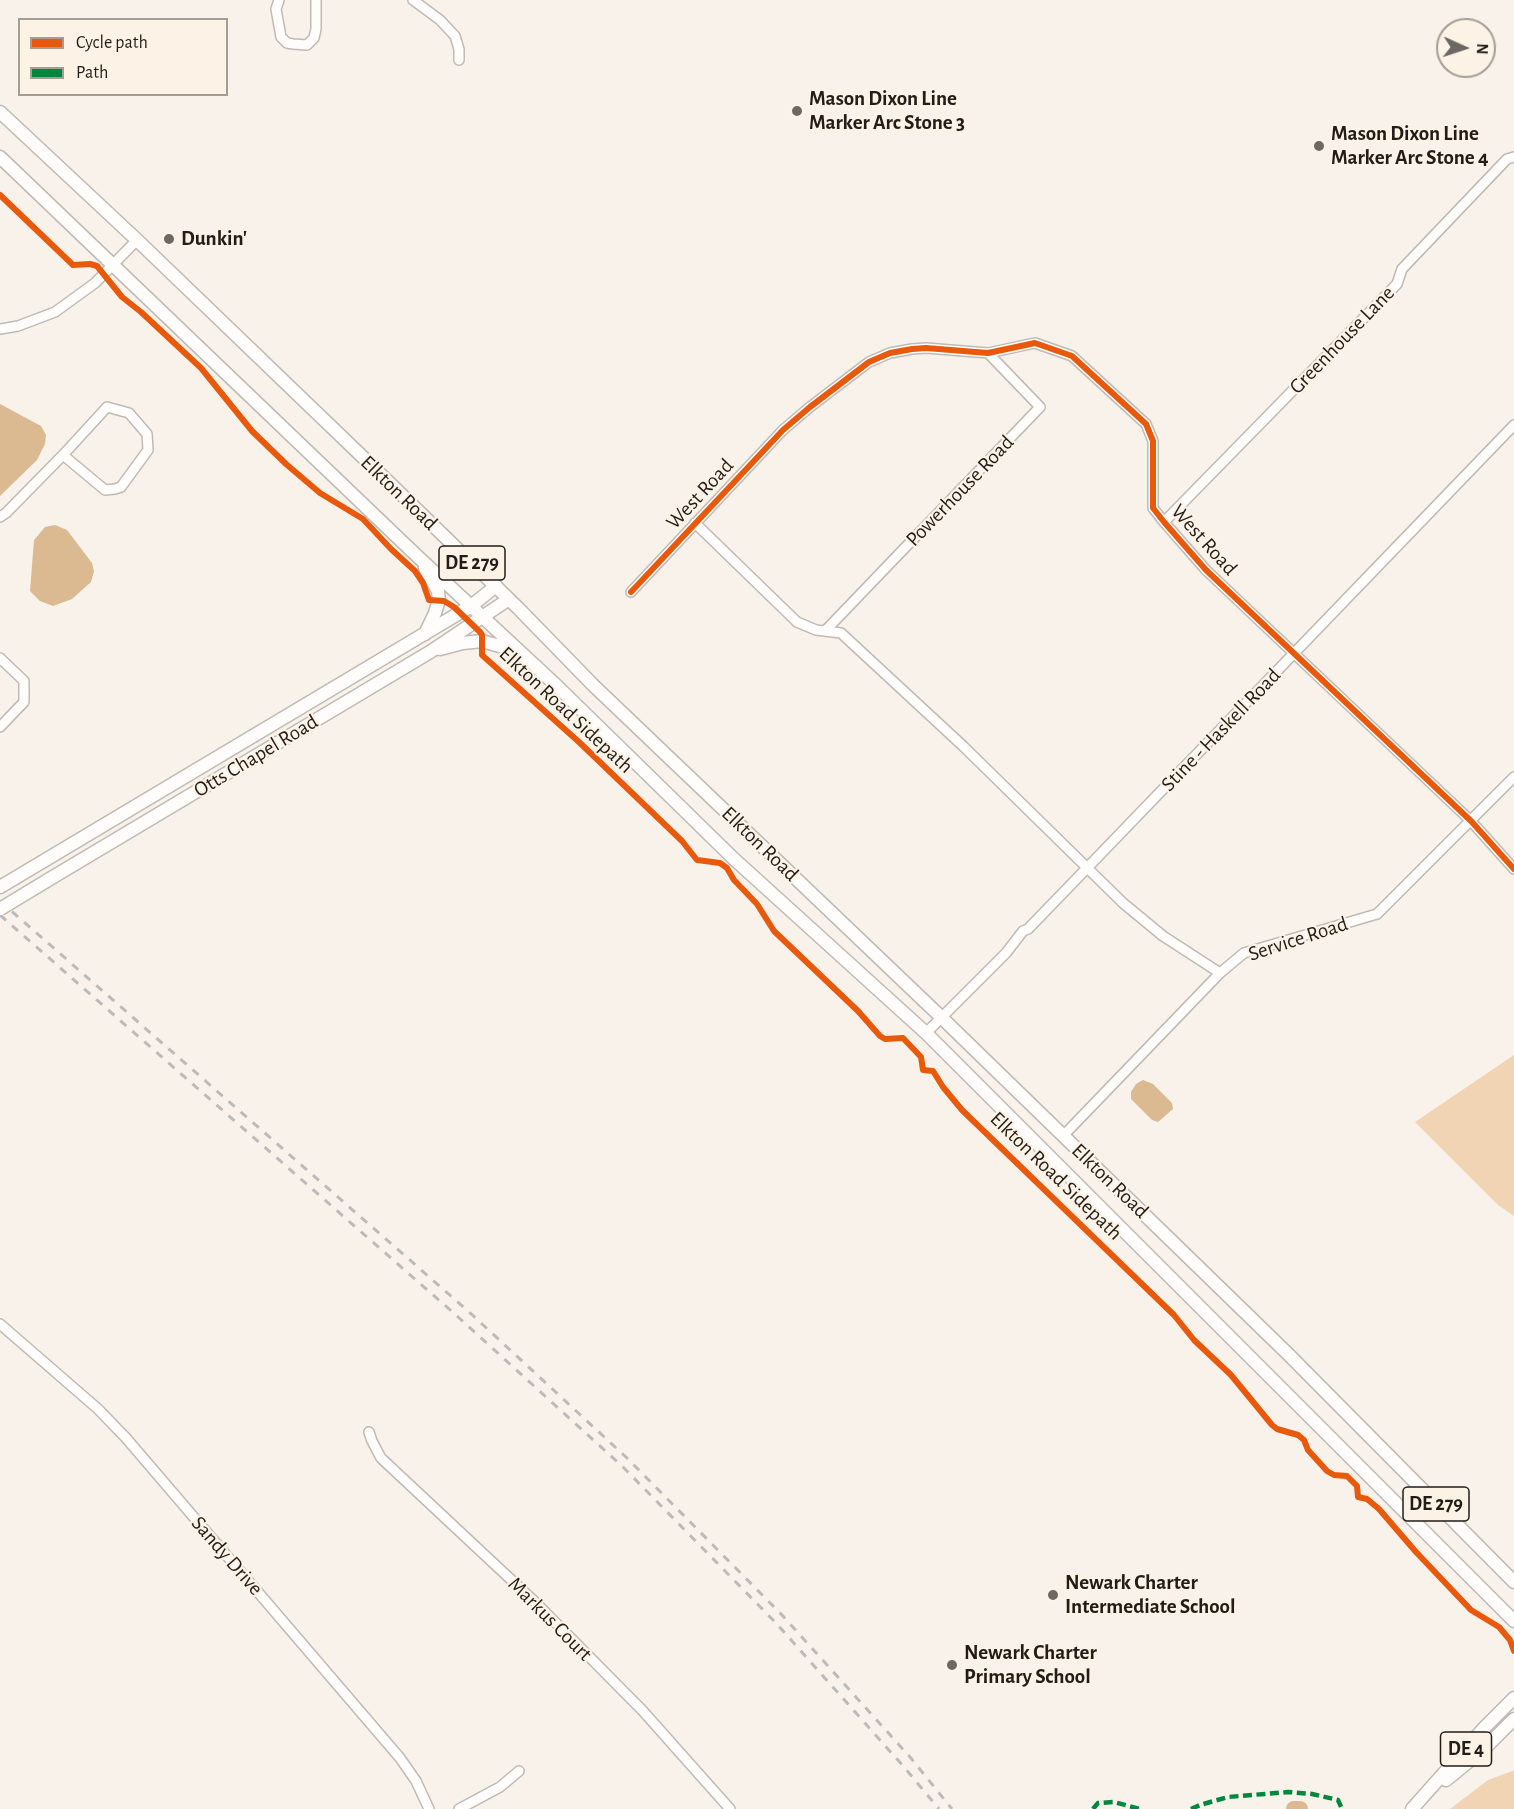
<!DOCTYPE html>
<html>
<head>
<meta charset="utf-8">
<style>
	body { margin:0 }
	#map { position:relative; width:1514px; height:1809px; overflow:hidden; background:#f8f2eb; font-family:"Alegreya Sans",sans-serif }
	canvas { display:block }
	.legend { position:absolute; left:18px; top:18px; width:210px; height:78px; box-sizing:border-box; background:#fdf2e6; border:2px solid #a59d94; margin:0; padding:8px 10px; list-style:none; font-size:18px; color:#221d18 }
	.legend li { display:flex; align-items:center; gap:12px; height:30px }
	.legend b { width:30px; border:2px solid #a59d94 }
	.north { position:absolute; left:1436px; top:18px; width:60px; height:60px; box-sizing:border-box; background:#fdf2e6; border:2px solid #a59d94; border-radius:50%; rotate:93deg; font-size:16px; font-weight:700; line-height:24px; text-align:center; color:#221d18 }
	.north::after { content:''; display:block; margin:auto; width:21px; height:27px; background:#6d6862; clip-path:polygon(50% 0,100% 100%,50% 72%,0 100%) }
</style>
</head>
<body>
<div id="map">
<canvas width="1514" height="1809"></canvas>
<ul class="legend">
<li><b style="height:8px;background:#e8590c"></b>Cycle path</li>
<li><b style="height:8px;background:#00873e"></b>Path</li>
</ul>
<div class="north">N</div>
</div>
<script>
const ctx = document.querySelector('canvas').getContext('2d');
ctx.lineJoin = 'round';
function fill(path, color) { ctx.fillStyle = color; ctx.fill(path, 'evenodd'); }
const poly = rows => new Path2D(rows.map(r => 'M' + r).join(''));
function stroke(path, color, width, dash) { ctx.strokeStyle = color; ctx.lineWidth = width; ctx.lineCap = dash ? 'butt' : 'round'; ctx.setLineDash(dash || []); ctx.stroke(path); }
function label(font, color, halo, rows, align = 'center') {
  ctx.font = font + ' "Alegreya Sans",sans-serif'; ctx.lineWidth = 4.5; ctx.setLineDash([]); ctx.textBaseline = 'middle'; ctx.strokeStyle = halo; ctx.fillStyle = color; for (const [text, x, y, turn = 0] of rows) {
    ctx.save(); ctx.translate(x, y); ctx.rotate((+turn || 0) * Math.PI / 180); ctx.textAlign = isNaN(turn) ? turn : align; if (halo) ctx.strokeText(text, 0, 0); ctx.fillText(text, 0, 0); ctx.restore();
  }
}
const forest = poly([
	[1514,1055,1514,1216,1498,1205,1415,1122],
	[1512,1771,1514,1771,1514,1809,1450,1809,1488,1780]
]);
const water = poly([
	[0,404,41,426,46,435,45,444,37,460,0,496],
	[55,525,67,530,92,563,94,571,91,582,72,599,53,606,40,601,30,591,34,540,45,527],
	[1143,1080,1153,1084,1172,1103,1173,1109,1158,1122,1152,1120,1131,1099,1131,1092,1136,1084]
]);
const river = poly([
	[1294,1809,1300,1809]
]);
const minor = poly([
	[279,0,276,9,281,37,287,43,293,44,307,45,314,38,316,29,316,0],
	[413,0,440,20,455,36,459,49,459,60],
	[0,329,18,326,55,312,95,283,137,240],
	[0,517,6,513,63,455,107,407,129,413,147,434,148,450,121,487,115,489,105,490,63,455],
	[1164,522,1397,284,1402,269,1507,159,1514,157],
	[695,523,797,622,816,630,841,633,963,746,1123,903,1163,936,1220,973],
	[631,592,783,430,810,407,869,362,890,353,912,349,926,348,988,353,1035,343,1072,356,1146,424,1153,441,1153,508,1164,522,1206,570,1471,821,1514,869],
	[826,630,1040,407,988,353],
	[0,658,24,681,24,702,0,727],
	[926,1033,1006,953,1023,931,1028,929,1087,868,1514,425],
	[1063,1136,1220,973,1244,953,1377,914,1514,777],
	[0,1324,98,1409,126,1438,400,1758,416,1781,429,1809],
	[369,1432,372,1441,381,1458,536,1603,642,1710,730,1809],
	[459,1809,500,1787,519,1771]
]);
const major = poly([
	[0,112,137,240,371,465,518,608,593,685,941,1017,1288,1354,1514,1582],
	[0,157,416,555,558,687,734,859,926,1033,1514,1621],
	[425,568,438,591,439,600,435,613,425,634],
	[440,649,463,643,482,641,503,647,515,654],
	[53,877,430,652,509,599],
	[0,887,471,606,496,586],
	[1446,1780,1484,1749,1514,1719],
	[1412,1809,1485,1727,1514,1698]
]);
const rail = poly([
	[0,901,468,1311,627,1458,782,1615,910,1757,952,1809],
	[0,915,457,1316,623,1467,775,1622,904,1767,939,1809]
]);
const majorBridge = poly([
	[0,909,53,877]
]);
const quiet = poly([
	[1093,1809,1098,1803,1114,1802,1140,1809],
	[1191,1809,1200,1805,1228,1797,1288,1792,1312,1794,1338,1800,1342,1809]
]);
const cycleway = poly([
	[0,195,73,265,90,264,97,266,122,297,141,312,201,368,252,431,286,464,320,493,363,519,391,549,415,571,423,583,429,600,444,601,454,607,480,632,482,635,482,655,579,742,682,841,697,860,720,863,727,868,734,880,757,904,774,931,858,1011,880,1036,885,1039,903,1038,921,1057,923,1070,933,1071,943,1087,962,1110,1174,1315,1194,1340,1231,1375,1272,1425,1277,1429,1298,1435,1304,1440,1308,1450,1327,1471,1334,1475,1347,1476,1357,1486,1358,1497,1367,1499,1379,1509,1416,1552,1471,1610,1499,1627,1510,1640,1514,1651],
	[631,592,783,430,810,407,869,362,890,353,912,349,926,348,988,353,1035,343,1072,356,1146,424,1153,441,1153,508,1164,522,1206,570,1471,821,1514,869]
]);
const markers = [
	[797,111,6,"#6d6862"],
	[1319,146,6,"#6d6862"],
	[169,239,6,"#6d6862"],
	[1053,1595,6,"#6d6862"],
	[952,1665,6,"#6d6862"]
];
const shields = [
	[472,563,66],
	[1436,1504,66],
	[1466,1749,51]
];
const shieldNames = [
	["DE 279",472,563],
	["DE 279",1436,1504],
	["DE 4",1466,1749]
];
const poiNames = [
	["Mason Dixon Line",809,99],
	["Marker Arc Stone 3",809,123],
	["Mason Dixon Line",1331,134],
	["Marker Arc Stone 4",1331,158],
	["Dunkin'",181,239],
	["Newark Charter",1065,1583],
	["Intermediate School",1065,1607],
	["Newark Charter",964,1653],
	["Primary School",964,1677]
];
const streetNames = [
	["Greenhouse Lane",1342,340,-46],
	["Powerhouse Road",960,491,-46],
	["Elkton Road",399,493,44],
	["West Road",700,494,-47],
	["West Road",1204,540,48],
	["Elkton Road Sidepath",566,710,43],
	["Stine - Haskell Road",1221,730,-46],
	["Otts Chapel Road",256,756,-31],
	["Elkton Road",760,844,44],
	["Service Road",1298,939,-18],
	["Elkton Road Sidepath",1056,1176,44],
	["Elkton Road",1110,1181,44],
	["Sandy Drive",227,1556,49],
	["Markus Court",550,1619,45]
];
fill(forest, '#f1d4b3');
fill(water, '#dbb991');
stroke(river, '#dbb991', 16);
stroke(minor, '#c0bab5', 12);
stroke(major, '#c0bab5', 15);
stroke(minor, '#fefdfc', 9);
stroke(major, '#fefdfc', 12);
stroke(rail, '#bcbbb9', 3, [8, 8]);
stroke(majorBridge, '#c0bab5', 15, []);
stroke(majorBridge, '#fefdfc', 12);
stroke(quiet, '#00873e', 4.5, [9, 4.5]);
stroke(cycleway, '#e8590c', 6);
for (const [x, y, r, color] of markers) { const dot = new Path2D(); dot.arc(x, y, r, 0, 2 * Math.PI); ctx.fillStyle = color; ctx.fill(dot); stroke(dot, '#fdf2e6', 2); }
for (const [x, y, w] of shields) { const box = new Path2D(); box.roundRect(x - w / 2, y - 17, w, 34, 4.5); ctx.fillStyle = '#fdf2e6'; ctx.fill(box); stroke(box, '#221d18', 1.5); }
label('bold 20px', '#221d18', null, shieldNames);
label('bold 21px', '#221d18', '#fdf2e6', poiNames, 'left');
label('21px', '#221d18', '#fdf2e6', streetNames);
</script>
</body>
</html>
